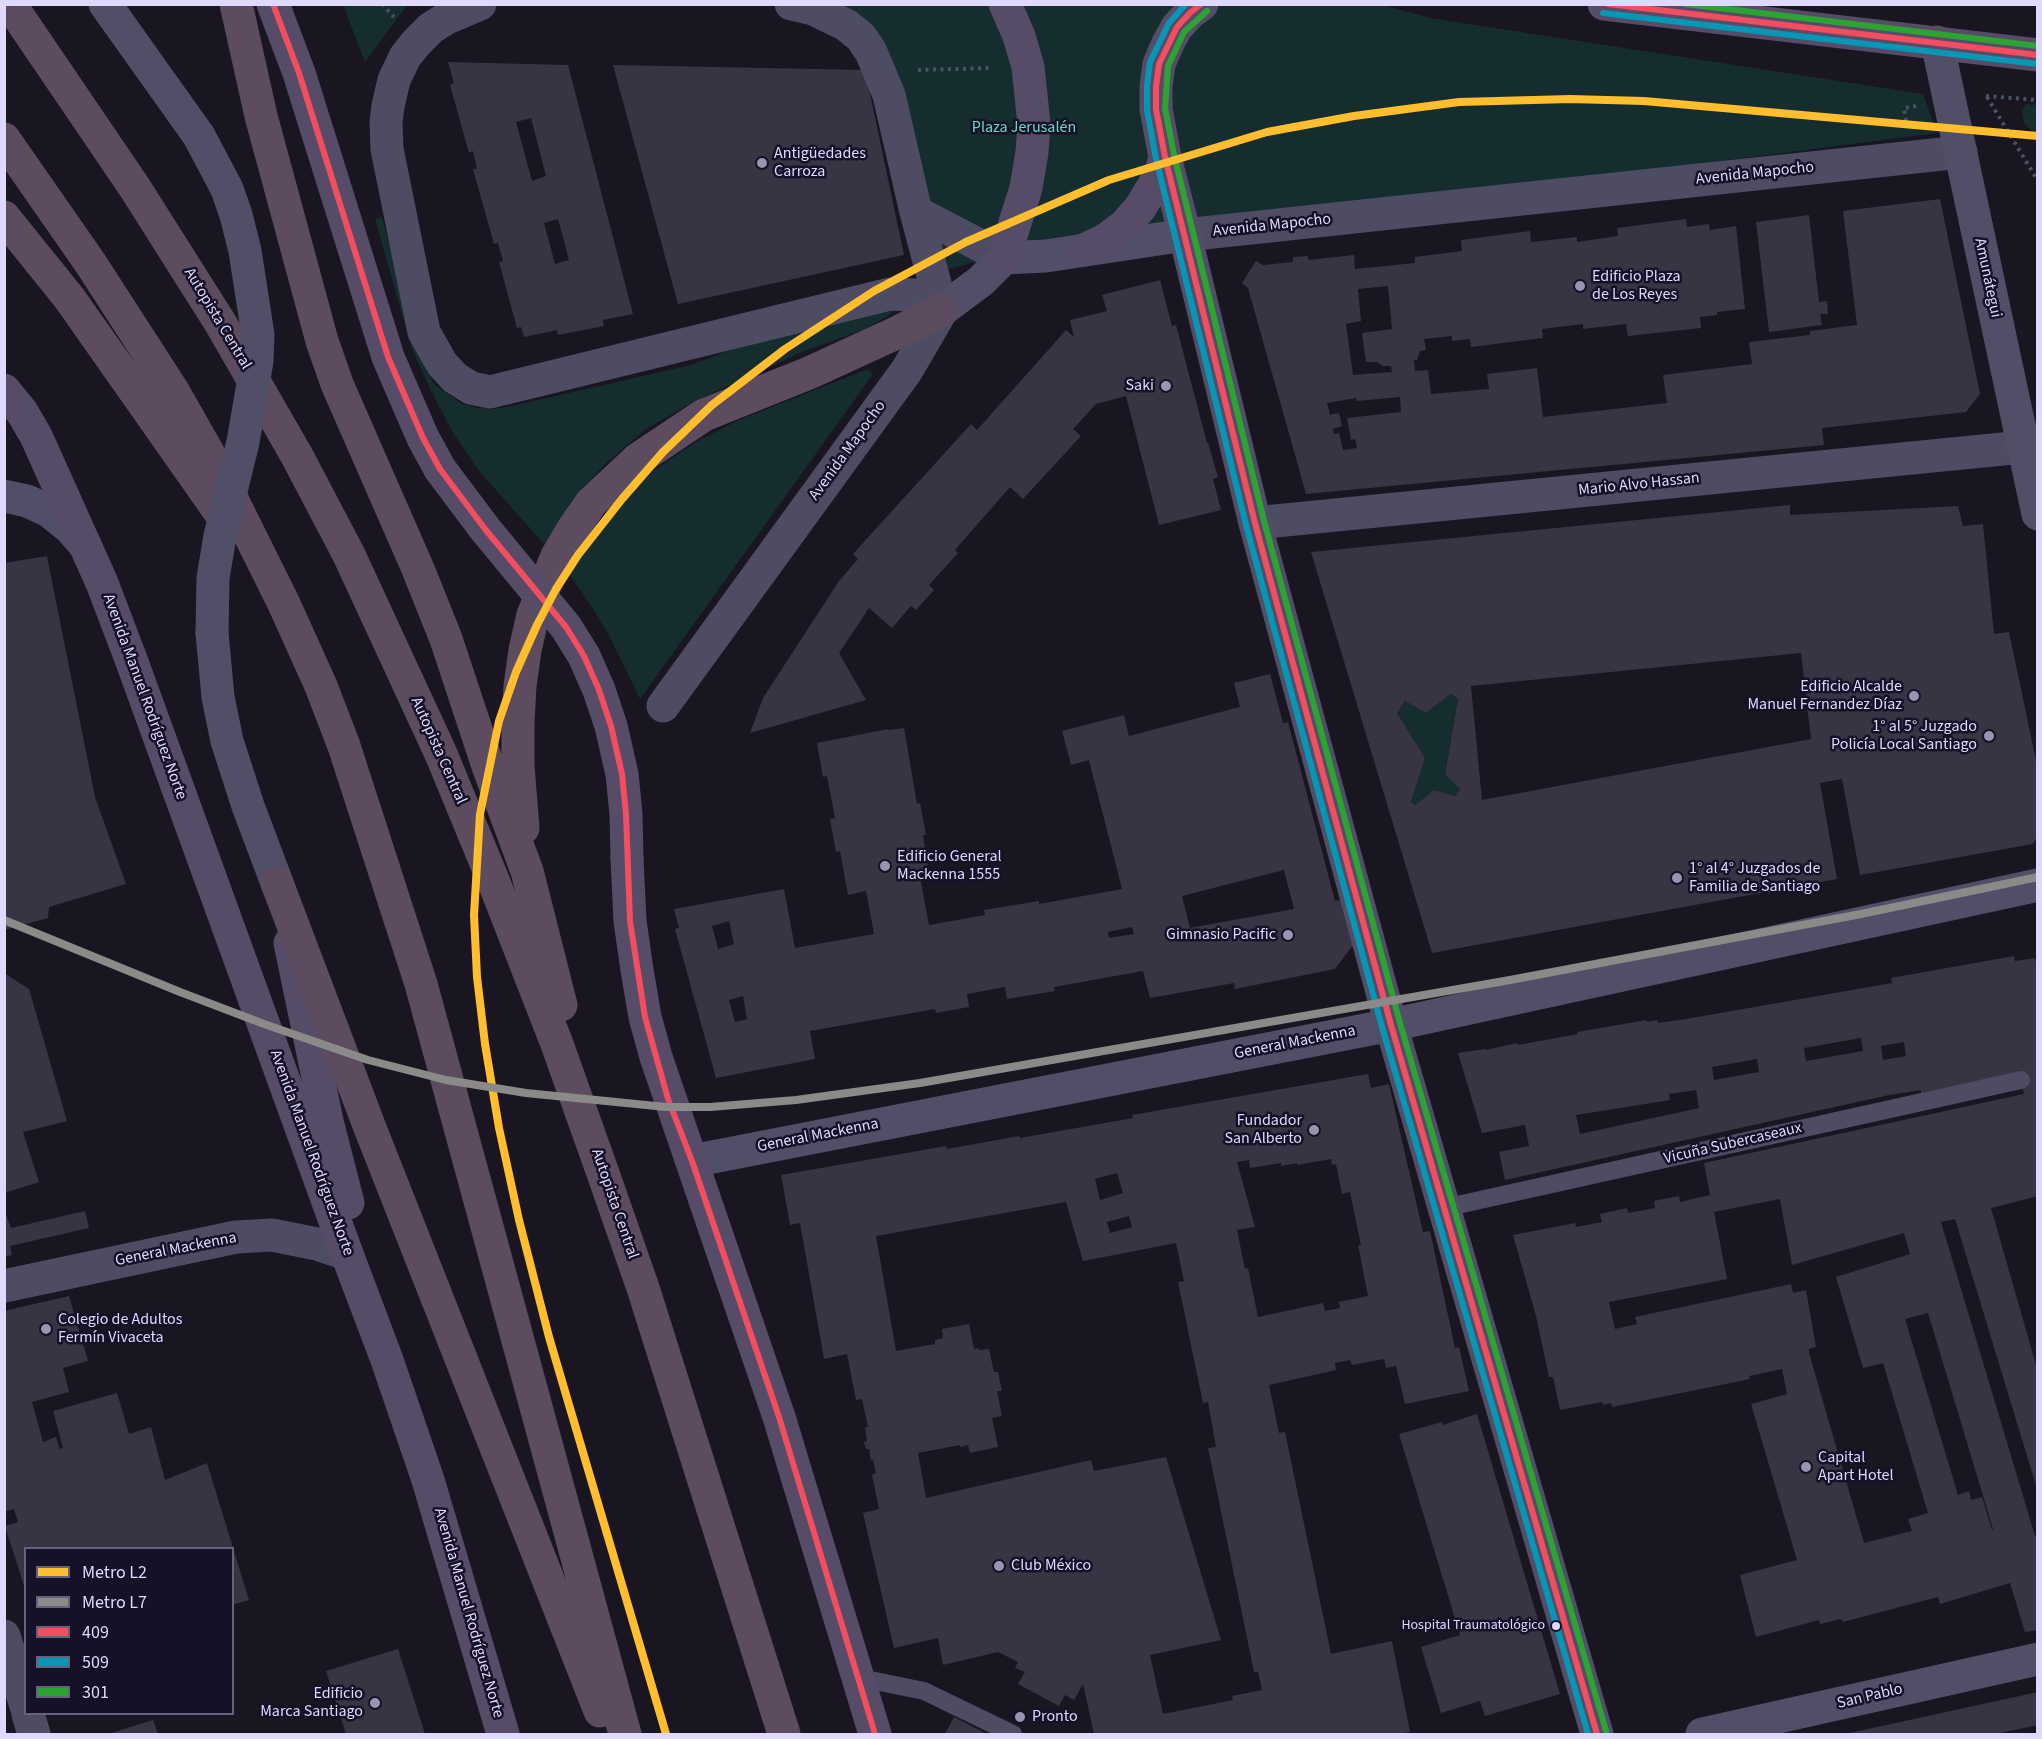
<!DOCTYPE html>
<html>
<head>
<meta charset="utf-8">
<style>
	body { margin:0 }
	#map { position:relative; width:2042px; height:1739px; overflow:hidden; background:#191622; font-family:"Source Sans 3",sans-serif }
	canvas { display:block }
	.frame { position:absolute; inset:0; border:6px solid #ded9fd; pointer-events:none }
	.legend { position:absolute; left:24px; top:1547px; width:210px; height:168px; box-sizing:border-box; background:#161127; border:2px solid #66617d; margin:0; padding:8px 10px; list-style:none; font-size:18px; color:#ded9fd }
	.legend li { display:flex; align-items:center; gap:12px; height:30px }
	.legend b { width:30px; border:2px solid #66617d }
</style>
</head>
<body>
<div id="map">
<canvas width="2042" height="1739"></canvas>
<div class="frame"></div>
<ul class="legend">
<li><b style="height:8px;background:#ffbe2e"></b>Metro L2</li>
<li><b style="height:8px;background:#8c8989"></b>Metro L7</li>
<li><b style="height:8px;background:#f34d60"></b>409</li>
<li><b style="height:8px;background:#0697b7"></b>509</li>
<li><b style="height:8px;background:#2da333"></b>301</li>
</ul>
</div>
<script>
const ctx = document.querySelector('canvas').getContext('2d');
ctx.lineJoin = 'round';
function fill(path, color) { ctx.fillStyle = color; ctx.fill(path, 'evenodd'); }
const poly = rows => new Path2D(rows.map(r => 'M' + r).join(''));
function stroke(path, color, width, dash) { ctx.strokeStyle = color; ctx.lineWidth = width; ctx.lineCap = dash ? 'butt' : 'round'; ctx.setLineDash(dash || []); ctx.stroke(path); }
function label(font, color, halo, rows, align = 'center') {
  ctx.font = font + ' "Source Sans 3",sans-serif'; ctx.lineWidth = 5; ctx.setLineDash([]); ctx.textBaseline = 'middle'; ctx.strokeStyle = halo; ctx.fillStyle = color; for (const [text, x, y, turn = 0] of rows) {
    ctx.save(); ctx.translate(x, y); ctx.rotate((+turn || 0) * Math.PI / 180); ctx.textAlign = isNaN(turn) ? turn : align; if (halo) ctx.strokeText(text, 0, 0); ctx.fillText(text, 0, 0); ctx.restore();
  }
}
const green = poly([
	[343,5,407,5,365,62],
	[824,5,1383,5,1430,18,1923,94,1937,133,1008,253,931,274,892,86],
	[2026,104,2037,105,2037,136,2024,123,2022,110],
	[382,217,410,322,425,369,435,385,462,404,478,408,495,409,512,406,691,365,773,334,903,303,888,316,865,329,802,352,695,401,646,429,605,464,571,502,544,544,479,471,452,431,430,389,412,349,375,219],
	[868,369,873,374,640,699,609,635,590,604,569,574,592,535,621,500,657,468,696,442,737,421],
	[1451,694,1458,699,1445,773,1460,789,1456,796,1434,790,1415,805,1411,802,1425,758,1397,713,1405,701,1426,713]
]);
const building = poly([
	[448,62,568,65,633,314,603,320,604,326,558,335,557,330,524,337,521,327,517,328,499,262,503,261,498,243,494,244,473,169,477,169,473,151,469,153,450,85,454,83],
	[531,118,546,176,532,181,516,122],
	[558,219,569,260,555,264,544,223],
	[613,65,865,70,904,255,678,304],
	[1940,199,1980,394,1966,412,1822,428,1824,445,1306,494,1248,288,1242,283,1256,261,1263,265,1293,262,1293,257,1308,256,1308,260,1354,255,1355,269,1415,263,1415,257,1462,251,1461,240,1530,231,1531,242,1577,237,1577,242,1618,236,1617,228,1686,219,1687,227,1709,224,1710,230,1736,226,1745,309,1717,312,1717,315,1700,317,1701,328,1628,336,1626,324,1583,329,1583,324,1542,329,1543,338,1471,347,1470,339,1452,341,1452,336,1424,339,1426,350,1420,351,1417,360,1414,360,1415,371,1428,370,1431,394,1489,389,1487,374,1537,368,1543,417,1667,403,1663,375,1752,364,1749,342,1810,335,1810,331,1857,325,1843,211],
	[1388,286,1392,329,1362,333,1366,362,1377,362,1383,366,1391,366,1392,372,1353,375,1346,324,1361,321,1358,289],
	[1400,397,1401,412,1347,418,1351,440,1355,439,1357,448,1343,450,1339,433,1334,434,1333,429,1342,426,1339,413,1330,415,1327,403,1356,398,1357,401],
	[1809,215,1819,302,1827,301,1828,314,1820,314,1822,325,1769,332,1756,222],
	[1160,280,1172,326,1176,325,1207,443,1208,443,1218,477,1213,479,1221,510,1159,525,1126,396,1096,404,1073,429,1081,436,1023,499,1010,487,955,550,958,553,929,585,934,590,916,610,911,606,892,628,869,608,839,653,866,700,750,733,763,698,839,581,858,559,853,554,971,424,977,430,1066,330,1074,337,1070,320,1107,311,1102,295],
	[1790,505,1790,515,1958,506,1963,526,1983,524,1994,634,2009,632,2038,770,2038,835,2033,844,1860,875,1842,779,1820,783,1837,879,1432,953,1311,552],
	[1801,653,1811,739,1482,800,1471,686],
	[1451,694,1458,699,1445,774,1460,789,1456,796,1434,790,1415,805,1411,802,1425,758,1397,713,1405,701,1426,713],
	[47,556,95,797,126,884,49,907,48,918,4,930,4,563],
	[1270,674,1283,723,1288,722,1335,901,1341,900,1353,945,1335,969,1235,989,1234,983,1150,998,1143,971,1054,987,1055,991,1007,999,1005,987,967,994,969,1007,936,1013,935,1009,810,1031,815,1059,716,1078,675,929,679,928,674,909,784,889,795,948,874,934,866,891,848,895,840,851,836,852,830,819,835,818,827,776,823,777,817,743,888,729,889,730,904,728,917,804,920,803,926,835,923,835,930,880,921,882,929,925,985,915,984,910,1039,901,1039,904,1122,889,1089,760,1071,765,1062,731,1124,715,1129,736,1240,707,1234,683],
	[1284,870,1294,909,1190,928,1182,896],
	[729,921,734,944,718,949,712,926],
	[1132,927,1134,934,1109,938,1108,932],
	[743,996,747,1019,735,1022,729,1000],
	[2014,956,2015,961,2035,958,2038,972,2038,1196,1991,1208,2038,1372,2038,1492,1955,1219,1941,1222,2035,1536,2038,1535,2038,1630,2025,1632,2010,1583,1940,1604,1938,1597,1843,1622,1841,1619,1820,1624,1819,1620,1756,1637,1740,1575,1797,1560,1751,1404,1787,1394,1782,1369,1749,1376,1750,1379,1612,1407,1611,1403,1603,1405,1602,1402,1560,1410,1553,1377,1549,1377,1536,1316,1513,1235,1575,1223,1576,1227,1602,1222,1600,1214,1627,1208,1628,1213,1655,1208,1654,1201,1679,1196,1680,1202,1710,1195,1704,1163,2024,1094,2019,1072,1921,1093,1921,1090,1889,1095,1505,1180,1499,1152,1529,1146,1525,1125,1482,1133,1458,1053,1485,1049,1486,1050,1517,1043,1518,1045,1578,1034,1577,1032,1647,1020,1647,1022,1657,1020,1658,1023,1686,1019,1892,983,1891,978],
	[1861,1038,1863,1051,1806,1061,1804,1048],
	[1904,1042,1906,1056,1883,1060,1881,1046],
	[1757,1059,1759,1072,1714,1080,1712,1067],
	[1696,1090,1699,1108,1580,1134,1576,1115,1670,1100,1669,1094],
	[1780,1199,1792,1265,1904,1233,1910,1254,1836,1277,1863,1368,1883,1363,1928,1513,1908,1519,1912,1531,1864,1543,1809,1353,1809,1349,1816,1347,1806,1290,1793,1293,1791,1284,1635,1317,1637,1324,1615,1329,1609,1302,1727,1279,1714,1212],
	[1928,1313,1993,1529,1992,1530,1982,1497,1971,1500,1969,1491,1958,1495,1905,1319],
	[4,973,29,989,67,1121,23,1132,39,1182,4,1193],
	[1368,1074,1371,1088,1389,1084,1423,1232,1430,1231,1455,1348,1459,1347,1469,1391,1405,1404,1396,1366,1386,1368,1384,1359,1352,1365,1350,1360,1335,1363,1336,1370,1269,1385,1279,1433,1285,1432,1331,1654,1392,1641,1410,1732,1398,1734,1094,1734,1083,1684,1074,1700,1065,1695,1059,1706,1018,1684,1025,1672,1015,1668,1018,1662,998,1652,943,1665,938,1638,894,1648,863,1513,879,1509,872,1475,876,1473,873,1460,871,1460,869,1449,866,1449,864,1442,867,1441,865,1427,868,1427,862,1399,856,1400,847,1354,824,1359,800,1223,790,1225,781,1175,946,1146,947,1149,1019,1136,1020,1138,1133,1118,1132,1115],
	[1331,1159,1332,1165,1336,1164,1342,1194,1350,1192,1361,1245,1358,1245,1368,1296,1339,1302,1340,1308,1325,1311,1323,1303,1258,1317,1248,1268,1245,1269,1237,1230,1255,1227,1237,1162,1249,1160,1250,1168,1281,1163,1281,1166,1297,1163,1297,1165],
	[1117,1173,1123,1193,1100,1200,1095,1179],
	[1066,1202,1083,1261,1176,1243,1184,1281,1178,1282,1203,1403,1208,1402,1216,1447,1208,1448,1254,1672,1258,1672,1262,1690,1232,1696,1233,1700,1163,1714,1150,1655,1221,1640,1166,1457,1094,1471,1091,1460,926,1498,918,1453,960,1445,960,1447,968,1445,970,1453,998,1447,992,1418,1002,1416,997,1391,1002,1391,998,1372,994,1372,989,1349,979,1350,979,1348,974,1349,969,1324,942,1329,943,1338,935,1340,935,1344,896,1351,876,1236],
	[1129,1216,1132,1227,1110,1233,1107,1222],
	[4,1209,11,1228,85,1211,89,1228,10,1246,12,1255,4,1257],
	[69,1296,88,1361,63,1368,69,1392,32,1402,43,1442,56,1437,60,1449,63,1448,53,1411,117,1393,129,1434,151,1427,165,1480,207,1463,249,1600,232,1605,233,1548,26,1548,25,1589,5,1526,18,1522,14,1509,4,1512,4,1311],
	[1477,1414,1560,1694,1485,1716,1480,1701,1441,1713,1421,1647,1460,1635,1399,1434,1442,1422,1443,1425],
	[398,1649,425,1734,346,1734,326,1671],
	[2038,1692,2038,1725,1995,1734,1845,1734],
	[954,1717,987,1734,945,1734],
	[153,1720,158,1734,108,1734]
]);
const path = poly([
	[382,4,394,17],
	[918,70,992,68],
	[1986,96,2038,100],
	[1987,97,2038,181],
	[1906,121,1904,108,1916,106]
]);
const lane = poly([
	[1444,1208,2021,1080],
	[856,1677,924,1691,1013,1734]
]);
const street = poly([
	[480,4,447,18,431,28,416,43,405,57,394,80,388,106,386,122,387,149,424,332,442,364,455,378,471,388,490,392,890,294,915,295,929,301,942,310],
	[791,4,813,9,846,25,861,37,871,52,889,95,916,212,942,310],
	[916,212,1004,258],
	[1185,235,1961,152],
	[1255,523,2023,447],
	[663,706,907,370,942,310],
	[4,1286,236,1237,272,1235,317,1244,347,1254],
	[4,1636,26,1706],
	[28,1714,34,1734]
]);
const secondary = poly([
	[105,4,199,136],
	[1937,42,2038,514],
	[942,310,981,281,1004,258,1046,256,1185,235,1255,523,1391,1025,1597,1734],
	[4,496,27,501,49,511,69,527,85,545],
	[212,633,218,697,227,741,248,806,277,883],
	[692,1161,1391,1025,2038,885],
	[1702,1734,2038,1659]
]);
const primary = poly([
	[273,4,299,73,388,357,423,438,440,469],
	[1604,4,2038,55],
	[1185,235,1165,157,1156,109,1156,87,1159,64,1168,43,1177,27,1190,13,1202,4],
	[1084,250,1105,240,1124,226,1140,208,1160,175,1165,157],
	[1004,258,1026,188,1032,152,1034,124,1028,67,1019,36,1005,4],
	[4,390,22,412,36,436,102,583,132,662,347,1254,387,1360,428,1480,503,1734],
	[627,859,630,921,637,970,645,1017,656,1057,779,1417,875,1734],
	[290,943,327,1121,348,1203]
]);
const highway = poly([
	[10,4,135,188,221,324,297,456,349,555,441,754,493,880,557,1044,605,1179,643,1288,784,1734],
	[236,4,261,116,322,341,337,384,418,569,446,639,489,769,527,871,561,1005],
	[4,139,91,264,173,391,215,465,284,604,321,686,344,746,421,984,625,1734],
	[4,217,70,299,219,511],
	[523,828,518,766,518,722,520,686,525,650,533,615,557,556,573,529,591,503,638,459,704,415,809,373,894,334,942,310],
	[277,883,370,1128,600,1711]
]);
const secondaryBridge = poly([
	[199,136,227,189,236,215,245,251,258,335,257,361,243,442,220,536,213,578,212,633]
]);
const primaryBridge = poly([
	[440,469,485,529,566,627,584,656,599,690,611,726,622,774,626,814,627,859]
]);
const bus1 = poly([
	[273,4,299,73,388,357,423,438,440,469,485,529,566,627,584,656,599,690,611,726,622,774,626,814,630,921,645,1017,668,1099,692,1161,779,1417,875,1734],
	[1201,4,1190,13,1177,27,1159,64,1156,87,1156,109,1165,157,1255,523,1391,1025,1597,1734],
	[1608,4,2038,55]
]);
const bus2 = poly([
	[1186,4,1169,23,1150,62,1147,86,1147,110,1156,159,1246,525,1382,1027,1588,1734],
	[1603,13,2037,64]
]);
const bus3 = poly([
	[1685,4,2038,46],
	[1207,11,1184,32,1168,66,1165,108,1174,155,1264,521,1400,1023,1606,1731]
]);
const metro1 = poly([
	[666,1734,549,1337,519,1220,499,1128,485,1044,477,977,474,915,480,814,499,721,516,672,537,625,556,589,578,555,622,499,663,452,712,405,785,349,874,291,966,242,1109,180,1267,132,1354,116,1459,102,1570,99,1644,101,2038,136]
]);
const metro2 = poly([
	[4,920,180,992,264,1024,368,1060,446,1080,526,1093,666,1107,710,1107,796,1100,920,1083,1510,980,1861,914,2038,877]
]);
const markers = [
	[762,163,6,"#9995b0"],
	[1580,286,6,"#9995b0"],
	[1166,386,6,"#9995b0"],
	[1914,696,6,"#9995b0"],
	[1989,736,6,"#9995b0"],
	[885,866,6,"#9995b0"],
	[1677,878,6,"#9995b0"],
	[1288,935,6,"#9995b0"],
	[1314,1130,6,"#9995b0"],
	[46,1329,6,"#9995b0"],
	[1806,1467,6,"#9995b0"],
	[999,1566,6,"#9995b0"],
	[1556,1626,5,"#ded9fd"],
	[375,1703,6,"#9995b0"],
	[1020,1717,6,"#9995b0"]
];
const busNames = [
	["Hospital Traumatológico",1545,1626]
];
const parkNames = [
	["Plaza Jerusalén",1024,128]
];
const poiNames = [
	["Antigüedades",774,154],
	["Carroza",774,172],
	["Edificio Plaza",1592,277],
	["de Los Reyes",1592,295],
	["Saki",1154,386,"right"],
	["Edificio Alcalde",1902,687,"right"],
	["Manuel Fernandez Díaz",1902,705,"right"],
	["1° al 5° Juzgado",1977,727,"right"],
	["Policía Local Santiago",1977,745,"right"],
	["Edificio General",897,857],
	["Mackenna 1555",897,875],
	["1° al 4° Juzgados de",1689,869],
	["Familia de Santiago",1689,887],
	["Gimnasio Pacific",1276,935,"right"],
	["Fundador",1302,1121,"right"],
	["San Alberto",1302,1139,"right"],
	["Colegio de Adultos",58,1320],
	["Fermín Vivaceta",58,1338],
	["Capital",1818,1458],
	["Apart Hotel",1818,1476],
	["Club México",1011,1566],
	["Edificio",363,1694,"right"],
	["Marca Santiago",363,1712,"right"],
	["Pronto",1032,1717]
];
const streetNames = [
	["Avenida Mapocho",1755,174,-6],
	["Avenida Mapocho",1272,226,-6],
	["Amunátegui",1987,278,78],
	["Autopista Central",217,319,59],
	["Avenida Mapocho",848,451,-54],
	["Mario Alvo Hassan",1639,485,-6],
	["Avenida Manuel Rodríguez Norte",144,697,70],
	["Autopista Central",438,751,66],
	["General Mackenna",1295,1043,-11],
	["General Mackenna",818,1136,-11],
	["Vicuña Subercaseaux",1733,1144,-13],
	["Avenida Manuel Rodríguez Norte",311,1153,70],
	["Autopista Central",614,1204,71],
	["General Mackenna",176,1250,-11],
	["Avenida Manuel Rodríguez Norte",468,1613,74],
	["San Pablo",1870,1697,-13]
];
fill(green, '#152d2f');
fill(building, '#383444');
stroke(path, '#495361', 4, [3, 4.5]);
stroke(lane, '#4d4c62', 18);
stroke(street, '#4d4c62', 33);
stroke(secondary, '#514f68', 33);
stroke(primary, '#564c67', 33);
stroke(highway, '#5d4c60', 33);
stroke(secondaryBridge, '#514f68', 33);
stroke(primaryBridge, '#564c67', 33);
stroke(bus1, '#f34d60', 6);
stroke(bus2, '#0697b7', 6);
stroke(bus3, '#2da333', 6);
stroke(metro1, '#ffbe2e', 8);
stroke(metro2, '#8c8989', 8);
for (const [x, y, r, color] of markers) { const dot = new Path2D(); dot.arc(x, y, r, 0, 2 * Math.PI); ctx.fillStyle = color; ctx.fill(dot); stroke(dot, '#161127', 2); }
label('14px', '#ded9fd', '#161127', busNames, 'right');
label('16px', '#67dbc2', '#161127', parkNames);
label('16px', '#ded9fd', '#161127', poiNames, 'left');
label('16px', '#ded9fd', '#161127', streetNames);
</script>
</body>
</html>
